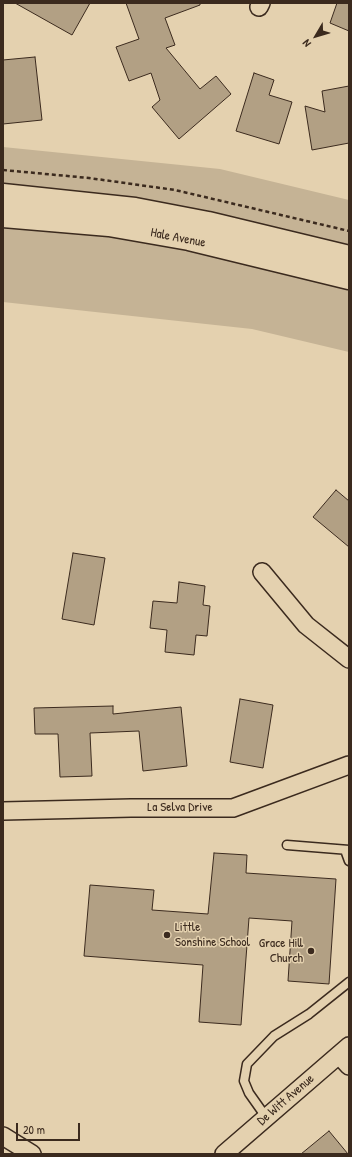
<!DOCTYPE html>
<html>
<head>
<meta charset="utf-8">
<style>
	body { margin:0 }
	#map { position:relative; width:352px; height:1157px; overflow:hidden; background:#e4d1af; font-family:"Patrick Hand",sans-serif }
	canvas { display:block }
	.frame { position:absolute; inset:0; border:4px solid #3b2a1e; pointer-events:none }
	.north { position:absolute; left:296px; top:16px; width:40px; height:40px; -webkit-text-stroke:3px #e4d1af; paint-order:stroke; rotate:232deg; font-size:11px; font-weight:700; line-height:16px; text-align:center; color:#3b2a1e }
	.north::after { content:''; display:block; margin:auto; width:14px; height:18px; background:#3b2a1e; clip-path:polygon(50% 0,100% 100%,50% 72%,0 100%) }
	.scale { position:absolute; left:16px; top:1123px; width:64px; height:18px; box-sizing:border-box; border:2px solid #3b2a1e; border-top:0; padding-left:5px; font-size:12px; line-height:14px; white-space:nowrap; color:#3b2a1e; -webkit-text-stroke:3px #e4d1af; paint-order:stroke }
</style>
</head>
<body>
<div id="map">
<canvas width="352" height="1157"></canvas>
<div class="frame"></div>
<div class="north">N</div>
<div class="scale">20 m</div>
</div>
<script>
const ctx = document.querySelector('canvas').getContext('2d');
ctx.lineJoin = 'round';
function fill(path, color) { ctx.fillStyle = color; ctx.fill(path, 'evenodd'); }
const poly = rows => new Path2D(rows.map(r => 'M' + r).join(''));
function stroke(path, color, width, dash) { ctx.strokeStyle = color; ctx.lineWidth = width; ctx.lineCap = dash ? 'butt' : 'round'; ctx.setLineDash(dash || []); ctx.stroke(path); }
function label(font, color, halo, rows, align = 'center') {
  ctx.font = font + ' "Patrick Hand",sans-serif'; ctx.lineWidth = 3; ctx.setLineDash([]); ctx.textBaseline = 'middle'; ctx.strokeStyle = halo; ctx.fillStyle = color; for (const [text, x, y, turn = 0] of rows) {
    ctx.save(); ctx.translate(x, y); ctx.rotate((+turn || 0) * Math.PI / 180); ctx.textAlign = isNaN(turn) ? turn : align; if (halo) ctx.strokeText(text, 0, 0); ctx.fillText(text, 0, 0); ctx.restore();
  }
}
const green = poly([
	[3,147,220,169,349,200,349,352,252,329,3,302]
]);
const building = poly([
	[15,3,90,3,72,35,15,3],
	[126,3,200,3,200,5,165,18,175,45,166,48,200,89,216,76,231,94,179,139,152,107,160,100,151,73,129,81,116,47,139,39,126,3],
	[337,3,349,3,349,31,330,23,337,3],
	[35,57,42,120,3,124,3,60,35,57],
	[254,73,274,80,269,95,292,102,279,144,236,131,254,73],
	[349,86,349,143,312,150,305,106,325,112,322,91,349,86],
	[336,490,349,501,349,547,313,517,336,490],
	[73,553,105,558,94,625,62,619,73,553],
	[179,582,205,586,203,605,210,606,207,636,196,635,194,655,165,652,167,630,150,628,153,601,177,603,179,582],
	[240,699,273,705,263,768,230,762,240,699],
	[113,706,113,714,181,707,187,766,143,771,139,731,90,733,92,776,60,777,58,734,35,734,34,708,113,706],
	[214,853,247,855,246,873,336,879,329,984,288,981,292,921,249,918,241,1025,199,1022,203,965,84,956,90,885,154,890,152,910,208,914,214,853],
	[329,1131,348,1154,301,1154,329,1131]
]);
const path = poly([
	[3,170,89,178,175,190,349,231]
]);
const service = poly([
	[287,845,349,850],
	[345,850,349,861],
	[266,1117,249,1093,244,1081,247,1064,274,1036,309,1014,349,982]
]);
const minor = poly([
	[259,7,261,3],
	[262,572,306,625,349,659],
	[3,811,131,808,233,808,349,765],
	[339,1055,349,1066],
	[3,1136,32,1154],
	[224,1154,349,1046]
]);
const secondary = poly([
	[3,195,135,209,208,223,349,257],
	[3,216,109,225,189,239,349,278]
]);
const markers = [
	[167,935,4,"#3b2a1e"],
	[311,951,4,"#3b2a1e"]
];
const streetNames = [
	["Hale Avenue",178,238,11],
	["La Selva Drive",180,808],
	["De Witt Avenue",286,1100,-41]
];
const poiNames = [
	["Little",175,928],
	["Sonshine School",175,943],
	["Grace Hill",303,944,"right"],
	["Church",303,959,"right"]
];
fill(green, '#c5b395');
fill(building, '#b2a084');
stroke(building, '#3b2a1e', 1);
stroke(service, '#3b2a1e', 11);
stroke(minor, '#3b2a1e', 20);
stroke(secondary, '#3b2a1e', 25);
stroke(path, '#3b2a1e', 2.5, [4, 3]);
stroke(service, '#e4d1af', 8);
stroke(minor, '#e4d1af', 17);
stroke(secondary, '#e4d1af', 22);
for (const [x, y, r, color] of markers) { const dot = new Path2D(); dot.arc(x, y, r, 0, 2 * Math.PI); ctx.fillStyle = color; ctx.fill(dot); stroke(dot, '#e4d1af', 1.5); }
label('13px', '#3b2a1e', '#e4d1af', streetNames);
label('13px', '#3b2a1e', '#e4d1af', poiNames, 'left');
</script>
</body>
</html>
